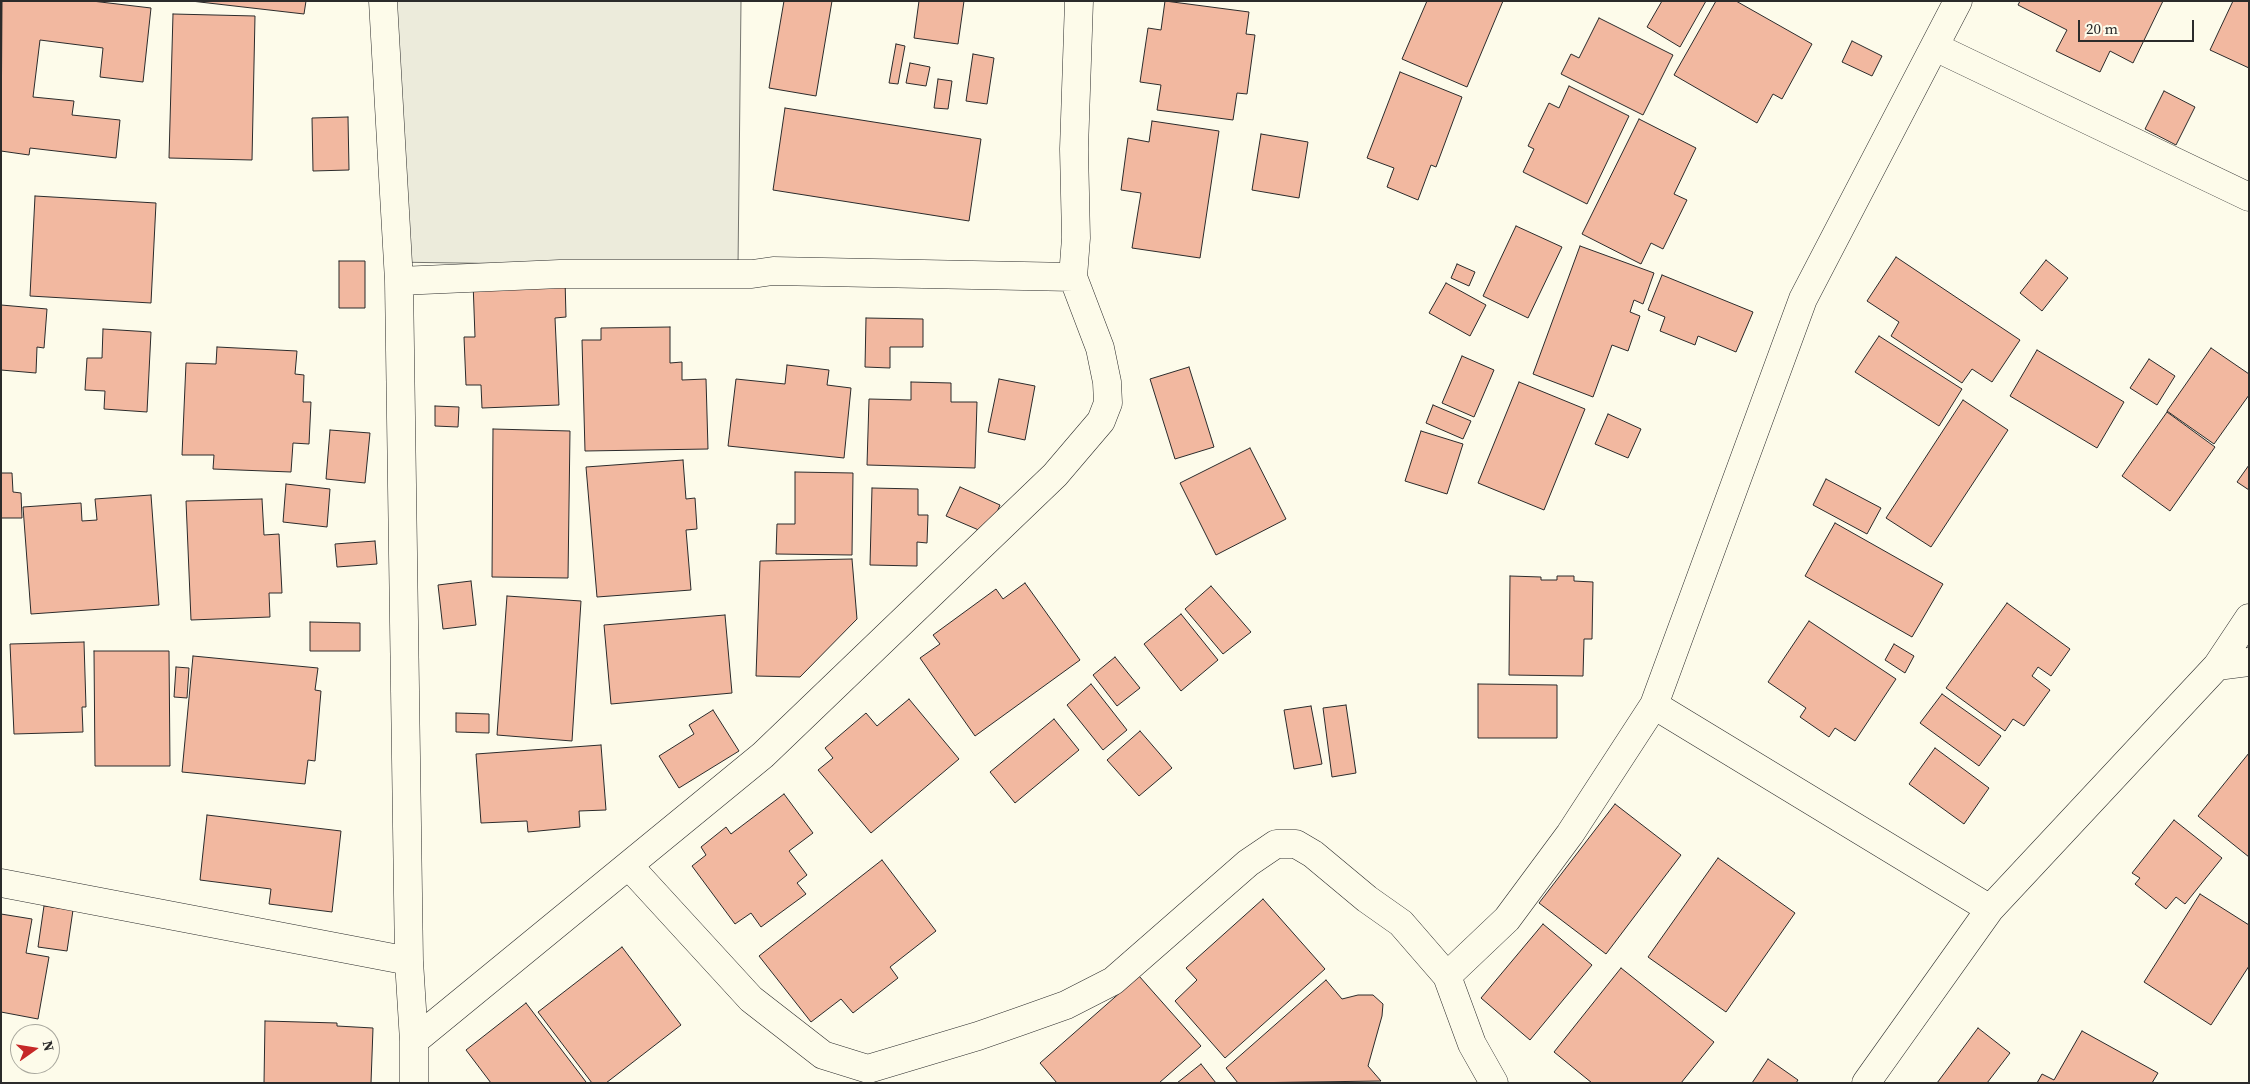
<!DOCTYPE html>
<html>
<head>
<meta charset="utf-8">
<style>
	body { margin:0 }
	#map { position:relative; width:2250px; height:1084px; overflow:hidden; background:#fdfbea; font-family:"Source Serif 4",serif }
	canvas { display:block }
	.frame { position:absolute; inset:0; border:2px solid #2b2b2b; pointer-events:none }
	.north { position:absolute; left:10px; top:1024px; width:50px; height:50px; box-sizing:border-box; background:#fdfbea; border:1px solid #a9a89e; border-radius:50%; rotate:77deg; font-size:14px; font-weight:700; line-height:20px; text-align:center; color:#2b2b2b }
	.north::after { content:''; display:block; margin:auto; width:18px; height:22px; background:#c62828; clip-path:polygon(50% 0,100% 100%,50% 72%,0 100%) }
	.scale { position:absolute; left:2078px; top:20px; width:116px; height:22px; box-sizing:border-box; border:2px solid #2b2b2b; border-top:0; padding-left:6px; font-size:15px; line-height:18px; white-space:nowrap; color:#2b2b2b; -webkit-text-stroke:4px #fdfbea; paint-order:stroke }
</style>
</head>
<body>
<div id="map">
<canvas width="2250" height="1084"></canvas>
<div class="frame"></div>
<div class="north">N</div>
<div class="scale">20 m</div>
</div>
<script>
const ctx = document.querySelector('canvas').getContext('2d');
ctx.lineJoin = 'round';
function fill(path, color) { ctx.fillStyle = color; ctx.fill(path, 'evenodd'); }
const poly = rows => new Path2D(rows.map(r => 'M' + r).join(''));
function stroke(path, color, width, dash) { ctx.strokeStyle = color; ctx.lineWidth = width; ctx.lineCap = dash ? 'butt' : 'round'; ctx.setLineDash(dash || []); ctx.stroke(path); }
const green = poly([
	[392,1,741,1,738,267,389,262,392,1]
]);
const building = poly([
	[2,1,92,1,151,8,143,82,100,77,103,48,40,40,33,97,74,101,72,115,120,120,116,158,30,148,29,155,1,151,2,1],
	[191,1,306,1,304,14,191,1],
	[784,1,832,1,816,96,769,88,784,1],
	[919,1,964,1,958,44,914,38,919,1],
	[1165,1,1249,12,1246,34,1255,35,1247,94,1237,93,1233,120,1157,110,1161,85,1140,82,1148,28,1161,30,1165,1],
	[1427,1,1503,1,1467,87,1402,59,1427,1],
	[1662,1,1706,1,1680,47,1647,27,1662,1],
	[1716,1,1736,1,1812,44,1782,99,1773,94,1757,123,1674,75,1716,1],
	[2020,1,2163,1,2133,63,2110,51,2100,72,2056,51,2067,30,2018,5,2020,1],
	[2233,1,2249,1,2249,68,2210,50,2233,1],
	[173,14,255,16,252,160,169,158,173,14],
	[1599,18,1673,55,1643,115,1561,74,1571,54,1579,58,1599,18],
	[1852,41,1882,56,1872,76,1842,62,1852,41],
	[896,44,905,46,898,84,889,83,896,44],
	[973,54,994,58,987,104,966,101,973,54],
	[910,63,930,67,926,86,906,83,910,63],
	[1400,72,1462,97,1436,167,1431,165,1418,200,1387,187,1394,168,1367,158,1400,72],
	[938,79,952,81,948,109,934,108,938,79],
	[1569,86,1629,116,1587,204,1523,172,1534,149,1528,146,1549,103,1559,108,1569,86],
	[2164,91,2195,107,2176,145,2145,129,2164,91],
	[785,108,981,139,969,221,773,190,785,108],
	[348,117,349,170,313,171,312,118,348,117],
	[1639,119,1696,148,1674,194,1687,200,1663,249,1651,243,1641,264,1582,234,1639,119],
	[1152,121,1219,131,1200,258,1132,248,1141,193,1121,190,1128,138,1149,142,1152,121],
	[1261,134,1308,142,1299,198,1252,190,1261,134],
	[35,196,156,203,151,303,30,296,35,196],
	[1516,226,1562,247,1528,318,1483,296,1516,226],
	[1580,246,1654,273,1643,304,1634,300,1630,312,1640,316,1628,351,1612,345,1593,397,1533,374,1580,246],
	[1896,257,2020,340,1992,382,1972,369,1962,383,1891,336,1899,322,1867,301,1896,257],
	[2046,260,2068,278,2042,311,2020,293,2046,260],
	[339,261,365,261,365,308,339,308,339,261],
	[1457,264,1475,272,1469,286,1451,278,1457,264],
	[1662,275,1753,312,1736,352,1698,336,1695,345,1660,331,1665,317,1648,310,1662,275],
	[565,279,566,317,555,318,559,405,482,408,481,385,466,385,464,337,475,337,473,282,565,279],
	[1446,283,1486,305,1470,336,1429,313,1446,283],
	[1,305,47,309,44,348,37,347,36,373,1,370,1,305],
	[866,318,923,319,923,347,890,347,890,368,865,367,866,318],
	[670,327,670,363,682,362,682,380,706,379,708,449,585,451,582,340,601,340,601,328,670,327],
	[103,329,151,332,147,412,104,409,105,391,85,390,87,358,102,358,103,329],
	[1879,336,1962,389,1939,426,1855,372,1879,336],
	[217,347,297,351,295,374,304,375,303,402,311,402,309,444,293,443,291,472,213,469,214,455,182,455,186,363,216,364,217,347],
	[2211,348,2249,374,2249,395,2214,444,2167,411,2211,348],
	[2037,350,2124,402,2097,448,2010,396,2037,350],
	[1462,356,1494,370,1474,417,1442,403,1462,356],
	[2149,359,2175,376,2157,405,2130,388,2149,359],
	[787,365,829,370,827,385,851,388,844,458,728,446,736,379,785,384,787,365],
	[1189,367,1214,447,1175,459,1150,379,1189,367],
	[999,379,1035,386,1025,440,988,432,999,379],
	[911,382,951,383,951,402,977,402,975,468,867,465,869,399,911,400,911,382],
	[1519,382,1585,409,1544,510,1478,483,1519,382],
	[1963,400,2008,430,1931,547,1886,518,1963,400],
	[1433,405,1471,421,1463,439,1426,423,1433,405],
	[435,406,459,407,458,427,435,426,435,406],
	[2167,412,2215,447,2170,511,2122,476,2167,412],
	[1608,414,1641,429,1628,458,1595,444,1608,414],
	[493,429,570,431,568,578,492,577,493,429],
	[330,430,370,433,365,483,326,479,330,430],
	[1421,431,1463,444,1447,494,1405,481,1421,431],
	[1250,448,1286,519,1216,555,1180,483,1250,448],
	[683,460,686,499,695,498,697,529,686,530,691,590,597,597,586,467,683,460],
	[2249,465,2249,490,2237,482,2249,465],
	[795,472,853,473,852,555,776,554,777,524,795,524,795,472],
	[1,473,12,473,13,492,21,493,22,518,1,518,1,473],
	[1826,479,1881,508,1867,534,1813,505,1826,479],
	[286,484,330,489,327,527,283,522,286,484],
	[960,487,1000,505,988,534,946,516,960,487],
	[872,488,918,489,918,515,928,515,927,543,917,542,917,566,870,565,872,488],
	[151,495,159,605,31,614,23,507,81,503,82,521,97,520,95,499,151,495],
	[262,499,264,535,279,534,282,593,269,593,270,617,191,620,186,501,262,499],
	[1835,523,1943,584,1912,637,1805,576,1835,523],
	[375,541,377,564,337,567,335,544,375,541],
	[852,559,857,619,800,677,756,676,760,561,852,559],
	[1510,576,1541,577,1541,580,1557,580,1557,576,1574,576,1574,581,1593,582,1592,639,1584,639,1583,676,1509,675,1510,576],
	[471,581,476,625,443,629,438,585,471,581],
	[1025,583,1080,660,975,736,920,658,940,644,933,635,996,589,1003,599,1025,583],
	[1211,586,1251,632,1223,654,1185,609,1211,586],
	[507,596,581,601,572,741,497,735,507,596],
	[2007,603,2070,649,2051,676,2038,667,2032,676,2050,690,2024,726,2013,719,2005,731,1946,688,2007,603],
	[1181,614,1218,660,1181,691,1144,644,1181,614],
	[725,615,732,693,611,704,604,625,725,615],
	[1809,621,1896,679,1855,741,1835,728,1829,737,1800,717,1806,708,1768,682,1809,621],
	[310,622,360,623,360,651,310,651,310,622],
	[84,642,86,707,82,707,83,732,14,734,10,644,84,642],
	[1894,644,1914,656,1905,673,1885,660,1894,644],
	[94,651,169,651,170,766,95,766,94,651],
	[193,656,318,668,315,690,321,691,315,761,308,760,305,784,182,772,193,656],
	[1115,657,1140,688,1117,706,1093,675,1115,657],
	[176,667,189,668,187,698,174,697,176,667],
	[1091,684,1127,730,1103,750,1067,705,1091,684],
	[1478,684,1557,685,1557,738,1478,738,1478,684],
	[1942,694,2001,736,1979,766,1920,723,1942,694],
	[909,699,959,759,871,833,818,770,833,758,825,748,866,713,877,726,909,699],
	[1346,705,1356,773,1332,777,1323,708,1346,705],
	[1311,706,1322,764,1294,769,1284,710,1311,706],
	[713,710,739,751,679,788,659,756,694,734,689,725,713,710],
	[456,713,489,714,489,733,456,732,456,713],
	[1054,719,1079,750,1015,803,990,772,1054,719],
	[1140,731,1172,768,1139,796,1107,760,1140,731],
	[601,745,606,810,579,811,580,827,528,832,527,821,481,823,476,754,601,745],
	[1935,748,1989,788,1964,824,1909,784,1935,748],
	[2249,753,2249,857,2198,816,2249,753],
	[784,794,813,833,789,851,807,875,797,883,806,894,761,927,751,913,735,924,692,866,706,855,701,847,726,827,731,834,784,794],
	[1615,804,1681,855,1606,954,1539,903,1615,804],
	[207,815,341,831,332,912,269,904,271,889,200,880,207,815],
	[2174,820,2222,858,2185,904,2176,897,2166,909,2135,884,2140,878,2132,873,2174,820],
	[1718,858,1795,913,1726,1012,1648,957,1718,858],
	[882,860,936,931,890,967,898,978,853,1013,841,999,811,1022,759,956,882,860],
	[2200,894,2249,925,2249,966,2211,1025,2144,982,2200,894],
	[1263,899,1325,969,1225,1058,1175,1001,1197,980,1186,968,1263,899],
	[44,906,73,910,67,951,38,947,44,906],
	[1,914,32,919,26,953,49,957,38,1019,1,1012,1,914],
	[1543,924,1592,965,1530,1040,1481,998,1543,924],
	[622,947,681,1025,606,1083,592,1083,538,1012,622,947],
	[1621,968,1714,1042,1681,1083,1592,1083,1554,1052,1621,968],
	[1139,976,1201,1046,1159,1083,1057,1083,1040,1063,1139,976],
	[1326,980,1342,999,1358,995,1373,995,1383,1004,1382,1016,1368,1066,1381,1081,1238,1083,1226,1068,1326,980],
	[526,1003,586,1082,584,1083,491,1083,466,1050,526,1003],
	[265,1021,337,1023,337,1026,373,1028,371,1083,264,1083,265,1021],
	[1978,1028,2010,1053,1987,1083,1937,1083,1978,1028],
	[2082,1031,2158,1073,2152,1083,2037,1083,2042,1074,2054,1080,2082,1031],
	[1768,1059,1798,1080,1796,1083,1752,1083,1768,1059],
	[1201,1064,1216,1083,1177,1083,1201,1064]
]);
const minor = poly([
	[383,1,399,281,409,961,414,1041,414,1083],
	[1935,47,2249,197],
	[399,281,560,274,752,274,773,271,1073,277],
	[2217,666,2249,662],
	[1654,705,1990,909],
	[629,866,751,999,823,1055,868,1069,978,1036,1021,1021,1066,1005,1113,981,1248,863,1276,844,1296,844,1313,854,1367,899,1401,923,1447,976,1472,1044,1494,1083],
	[1,883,409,961],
	[1447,976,1507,919,1570,834,1654,705,1803,299,1958,1],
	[414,1041,763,755,1055,475,1101,421,1108,403,1107,382,1100,348,1073,277,1076,238,1074,149,1079,1],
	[1866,1083,1990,909,2217,666,2249,618]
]);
fill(green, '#ecebdb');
stroke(green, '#74746e', 1);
fill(building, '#f2b8a0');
stroke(building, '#2b2b2b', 1);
stroke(minor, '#2b2b2b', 29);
stroke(minor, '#fdfbea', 28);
</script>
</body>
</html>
